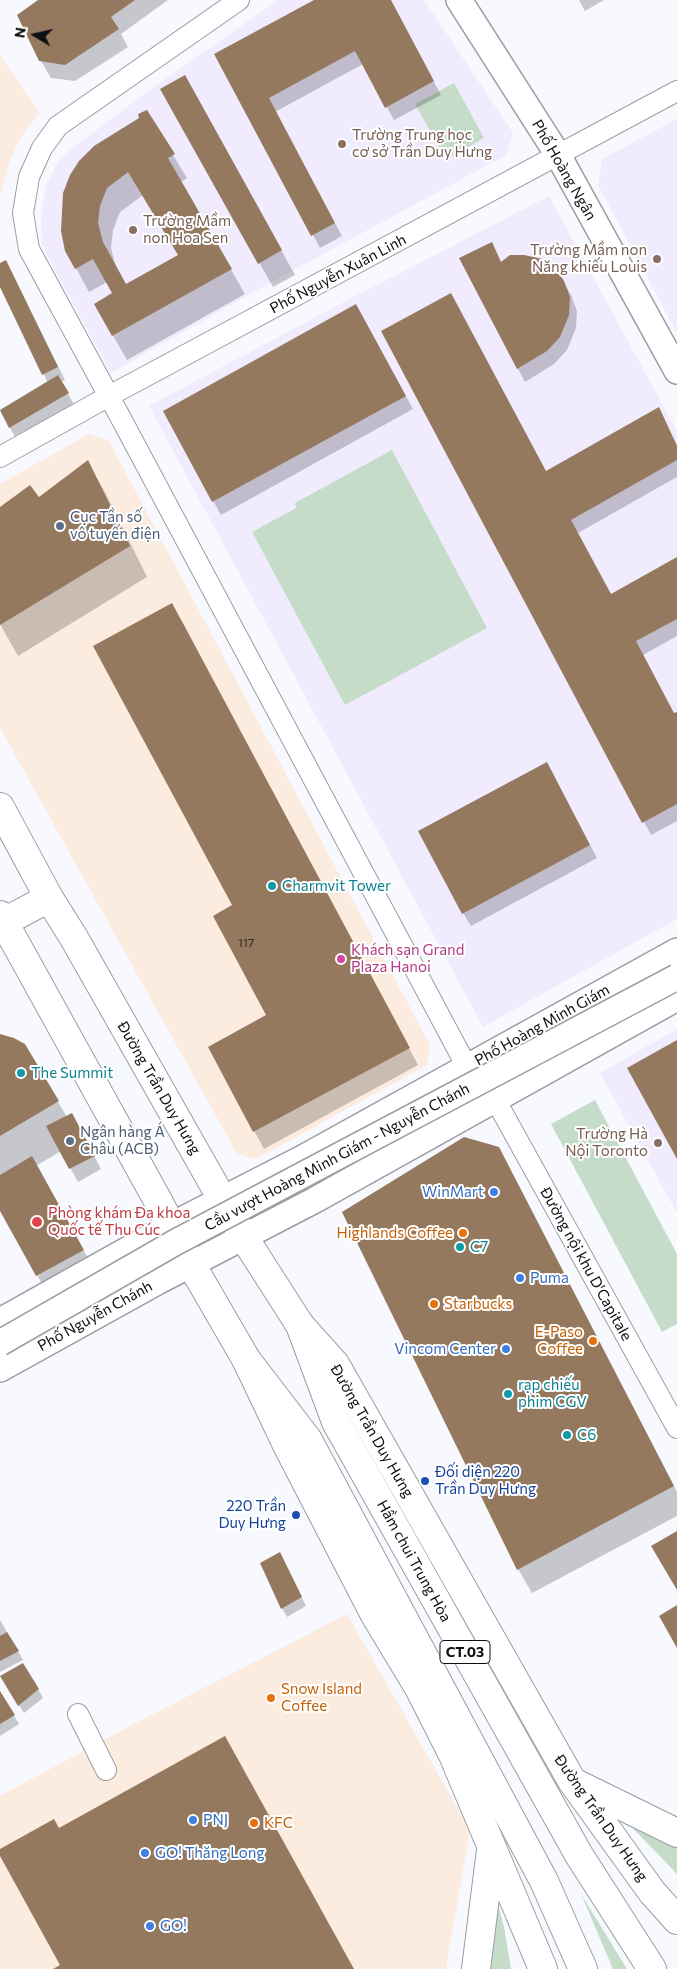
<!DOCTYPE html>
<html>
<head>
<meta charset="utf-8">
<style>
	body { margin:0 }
	#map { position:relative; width:677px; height:1969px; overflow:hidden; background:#f7f9ff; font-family:Commissioner,sans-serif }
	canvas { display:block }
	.north { position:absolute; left:10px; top:10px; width:50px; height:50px; -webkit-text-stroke:4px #fff; paint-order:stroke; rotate:279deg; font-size:14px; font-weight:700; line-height:20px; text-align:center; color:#0e0f11 }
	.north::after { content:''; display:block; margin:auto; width:18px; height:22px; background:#0e0f11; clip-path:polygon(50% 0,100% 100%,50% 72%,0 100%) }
</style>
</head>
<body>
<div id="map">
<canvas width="677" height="1969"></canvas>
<div class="north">N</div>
</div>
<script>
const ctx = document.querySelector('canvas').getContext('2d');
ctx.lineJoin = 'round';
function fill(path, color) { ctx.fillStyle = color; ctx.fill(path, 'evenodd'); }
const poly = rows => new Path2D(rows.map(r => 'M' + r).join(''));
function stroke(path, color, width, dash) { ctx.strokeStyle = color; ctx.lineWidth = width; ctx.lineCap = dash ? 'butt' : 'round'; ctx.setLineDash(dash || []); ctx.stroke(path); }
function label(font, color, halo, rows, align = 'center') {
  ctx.font = font + ' Commissioner,sans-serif'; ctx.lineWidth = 4; ctx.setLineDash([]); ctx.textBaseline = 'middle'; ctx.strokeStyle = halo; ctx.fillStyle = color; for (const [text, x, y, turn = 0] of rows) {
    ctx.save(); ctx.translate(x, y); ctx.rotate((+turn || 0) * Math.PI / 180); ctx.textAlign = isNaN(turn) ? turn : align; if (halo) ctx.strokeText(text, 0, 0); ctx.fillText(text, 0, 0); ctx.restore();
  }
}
const commercial = poly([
	[0,55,40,113,26,129,16,147,9,163,0,196],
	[89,434,109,441,430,1045,427,1065,256,1159,237,1154,0,728,0,484],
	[347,1614,470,1830,446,1969,0,1969,0,1796,124,1729]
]);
const education = poly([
	[278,0,424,0,513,133,506,155,259,289,111,373,53,267,42,244,41,217,46,185,61,157,144,94],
	[677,119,677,333,598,185,602,159],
	[549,196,677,431,677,919,483,1027,149,406,338,305],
	[677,1029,677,1213,600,1073]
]);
const green = poly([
	[454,83,484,138,446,159,415,104],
	[392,450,487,628,345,705,252,532,296,508,295,503],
	[595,1100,677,1254,677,1324,662,1332,551,1124],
	[623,1818,677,1843,677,1874,676,1873],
	[581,1894,627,1969,613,1969],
	[491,1898,499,1908,504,1927,511,1969,483,1969]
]);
const shadow = poly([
	[40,0,168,0,121,34,128,47,75,81,51,78,41,61],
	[316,0,390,0,441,95,394,120,363,64,275,112,342,236,320,248,216,55],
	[579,0,604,0,585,11],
	[162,90,199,101,295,275,273,287],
	[173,155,187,178,181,182,245,294,127,360,95,304,114,294,107,282,89,292,76,268,65,193],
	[143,195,179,256,126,285,116,268,111,248,113,230,120,212],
	[491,244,501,263,563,281,571,295,577,311,576,328,567,350,554,364,525,382,460,259],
	[6,262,65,380,61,382,75,406,17,440,0,411,48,383,0,284,0,264],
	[363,319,413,409,221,515,164,412],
	[382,332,546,472,659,409,677,445,677,477,578,533,611,595,677,559,677,636,643,655,674,715,677,713,677,821,651,835],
	[87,461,105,492,147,577,18,656,0,624,0,508,39,499],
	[182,621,418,1065,264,1149,209,1047,267,1016,233,906],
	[554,777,597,858,471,926,463,913],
	[0,1036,24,1045,67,1117,79,1127,101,1169,78,1182,61,1151,36,1166,93,1267,47,1293,0,1208],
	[498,1148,677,1492,677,1516,532,1593,518,1569,344,1212],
	[284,1562,306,1606,287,1617,282,1608],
	[0,1620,23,1660,0,1672],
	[6,1685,38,1689,43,1698,24,1713],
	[0,1693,19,1724,0,1736]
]);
const building = poly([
	[38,0,135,0,111,17,119,29,65,65,39,61,17,15],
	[314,0,391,0,434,81,385,108,355,51,269,98,335,223,311,236,214,54],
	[185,75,282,250,258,264,160,89],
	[147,110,175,154,168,158,232,269,112,336,94,304,112,293,93,259,75,269,65,251,61,231,63,193,70,175,79,161,94,146,139,118,138,114],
	[128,172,178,255,126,284,103,242,98,223,100,206,107,188],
	[492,242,501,262,510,255,524,255,543,259,555,267,564,281,570,297,569,315,560,337,547,351,517,369,459,258],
	[6,260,58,367,42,375,0,287,0,263],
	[451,293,546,471,659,407,677,446,677,460,571,520,611,594,677,557,677,619,636,641,674,713,677,712,677,804,642,823,381,331],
	[356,304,406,396,212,502,163,411],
	[58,375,69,393,9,428,0,410],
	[88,460,130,546,0,625,0,507,30,485,39,497],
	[172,603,410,1048,253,1132,208,1047,266,1015,213,916,232,905,93,646],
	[547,762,590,845,462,914,418,831],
	[0,1034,14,1038,25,1044,59,1101,0,1136],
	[677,1040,677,1159,627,1068],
	[72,1113,95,1156,69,1169,46,1126],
	[464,1137,499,1147,674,1486,517,1570,342,1212],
	[32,1156,84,1250,36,1276,0,1211,0,1175],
	[677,1531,677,1590,651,1546],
	[280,1552,302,1597,281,1609,260,1563],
	[677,1605,677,1648,659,1616],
	[7,1632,19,1651,0,1661,0,1636],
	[23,1663,39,1689,18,1706,0,1676],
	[0,1691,15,1715,0,1724],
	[225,1736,354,1969,53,1969,60,1965,0,1856,0,1849,54,1819,59,1828]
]);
const minor = poly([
	[239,0,58,126,42,148,29,177,23,213,29,249,124,424,467,1067],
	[0,457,109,396,677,91],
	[495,1099,677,1428],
	[78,1714,106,1770]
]);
const tertiary = poly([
	[459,0,558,155,677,371],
	[0,1321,170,1226,301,1159,677,951],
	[0,1369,157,1282,315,1200,677,998]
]);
const primary = poly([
	[0,807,49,898,74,938,243,1236,300,1325,335,1364,572,1781,652,1892,677,1920],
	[0,915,157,1199,191,1264,246,1359,287,1445,375,1615,419,1688,453,1755,543,1969],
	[4,922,49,898],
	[575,1783,677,1833],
	[476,1969,491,1850]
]);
const trunk = poly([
	[300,1325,336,1422,579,1855,652,1969],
	[246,1359,308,1440,544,1881,583,1969]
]);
const tertiaryBridge = poly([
	[0,1343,176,1242,677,977]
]);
const markers = [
	[342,144,5,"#8d6e63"],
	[133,230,5,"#8d6e63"],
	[657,259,5,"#8d6e63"],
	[60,526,5,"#5c6f8a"],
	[272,886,5,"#0f9aa8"],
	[341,959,5,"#d1479c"],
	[21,1073,5,"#0f9aa8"],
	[70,1141,5,"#5c6f8a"],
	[658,1143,5,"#8d6e63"],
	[494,1192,5,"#3f7fe0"],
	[37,1222,6,"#e0444e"],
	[463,1233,5,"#e8710a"],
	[460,1247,5,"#0f9aa8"],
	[520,1278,5,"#3f7fe0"],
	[434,1304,5,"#e8710a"],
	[593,1341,5,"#e8710a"],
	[506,1349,5,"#3f7fe0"],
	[508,1394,5,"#0f9aa8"],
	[567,1435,5,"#0f9aa8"],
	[425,1481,5,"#1a4fb4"],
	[296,1515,5,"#1a4fb4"],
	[271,1698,5,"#e8710a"],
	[193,1820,5,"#3f7fe0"],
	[254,1823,5,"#e8710a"],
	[145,1853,5,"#3f7fe0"],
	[150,1926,5,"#3f7fe0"]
];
const numberNames = [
	["117",246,943]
];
const shields = [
	[465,1652,50]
];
const shieldNames = [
	["CT.03",465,1652]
];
const educationNames = [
	["Trường Trung học",352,135],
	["cơ sở Trần Duy Hưng",352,152],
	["Trường Mầm",143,221],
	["non Hoa Sen",143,238],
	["Trường Mầm non",647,250,"right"],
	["Năng khiếu Louis",647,267,"right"],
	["Trường Hà",648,1134,"right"],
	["Nội Toronto",648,1151,"right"]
];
const streetNames = [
	["Phố Hoàng Ngân",564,170,60],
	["Phố Nguyễn Xuân Linh",338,274,-28],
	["Phố Hoàng Minh Giám",542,1025,-29],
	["Đường Trần Duy Hưng",159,1088,60],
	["Cầu vượt Hoàng Minh Giám - Nguyễn Chánh",337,1157,-28],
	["Đường nội khu D'Capitale",586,1264,61],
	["Phố Nguyễn Chánh",95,1316,-29],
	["Đường Trần Duy Hưng",372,1431,60],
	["Hầm chui Trung Hòa",414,1561,61],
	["Đường Trần Duy Hưng",601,1818,55]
];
const serviceNames = [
	["Cục Tần số",70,517],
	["vô tuyến điện",70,534],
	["Ngân hàng Á",80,1132],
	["Châu (ACB)",80,1149]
];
const cultureNames = [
	["Charmvit Tower",282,886],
	["The Summit",31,1073],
	["C7",470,1247],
	["rạp chiếu",518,1385],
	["phim CGV",518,1402],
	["C6",577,1435]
];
const hotelNames = [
	["Khách sạn Grand",351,950],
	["Plaza Hanoi",351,967]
];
const shopNames = [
	["WinMart",484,1192,"right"],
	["Puma",530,1278],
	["Vincom Center",496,1349,"right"],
	["PNJ",203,1820],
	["GO! Thăng Long",155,1853],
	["GO!",160,1926]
];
const healthNames = [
	["Phòng khám Đa khoa",48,1213],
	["Quốc tế Thu Cúc",48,1230]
];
const foodNames = [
	["Highlands Coffee",453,1233,"right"],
	["Starbucks",444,1304],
	["E-Paso",583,1332,"right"],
	["Coffee",583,1349,"right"],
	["Snow Island",281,1689],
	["Coffee",281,1706],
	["KFC",264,1823]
];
const transitNames = [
	["Đối diện 220",435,1472],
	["Trần Duy Hưng",435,1489],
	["220 Trần",286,1506,"right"],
	["Duy Hưng",286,1523,"right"]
];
fill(commercial, '#fcece0');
fill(education, '#f0ecfe');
fill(green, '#c5ddc8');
fill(shadow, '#0003');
fill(building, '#95795f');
stroke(minor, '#9b9da4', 22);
stroke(tertiary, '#9b9da4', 28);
stroke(primary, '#9b9da4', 30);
stroke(trunk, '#9b9da4', 30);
stroke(minor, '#fff', 20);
stroke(tertiary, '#fff', 25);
stroke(primary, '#fff', 28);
stroke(trunk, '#fff', 28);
stroke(tertiaryBridge, '#9b9da4', 28, []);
stroke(tertiaryBridge, '#fff', 25);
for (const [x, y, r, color] of markers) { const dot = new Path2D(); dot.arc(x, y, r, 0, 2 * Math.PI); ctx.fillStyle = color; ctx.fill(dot); stroke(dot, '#fff', 2); }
label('12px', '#302a24', null, numberNames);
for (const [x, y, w] of shields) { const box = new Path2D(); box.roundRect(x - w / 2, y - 11.5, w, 23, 4); ctx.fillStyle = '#fff'; ctx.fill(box); stroke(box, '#0e0f11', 1); }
label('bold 14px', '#0e0f11', null, shieldNames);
label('15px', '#785e54', '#fff', educationNames, 'left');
label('15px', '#0e0f11', '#fff', streetNames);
label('15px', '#4e5e75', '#fff', serviceNames, 'left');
label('15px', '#0d838f', '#fff', cultureNames, 'left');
label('15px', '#b23c85', '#fff', hotelNames, 'left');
label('15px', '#366cbe', '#fff', shopNames, 'left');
label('15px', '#be3a42', '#fff', healthNames, 'left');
label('15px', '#c56008', '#fff', foodNames, 'left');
label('15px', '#164399', '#fff', transitNames, 'left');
</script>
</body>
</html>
